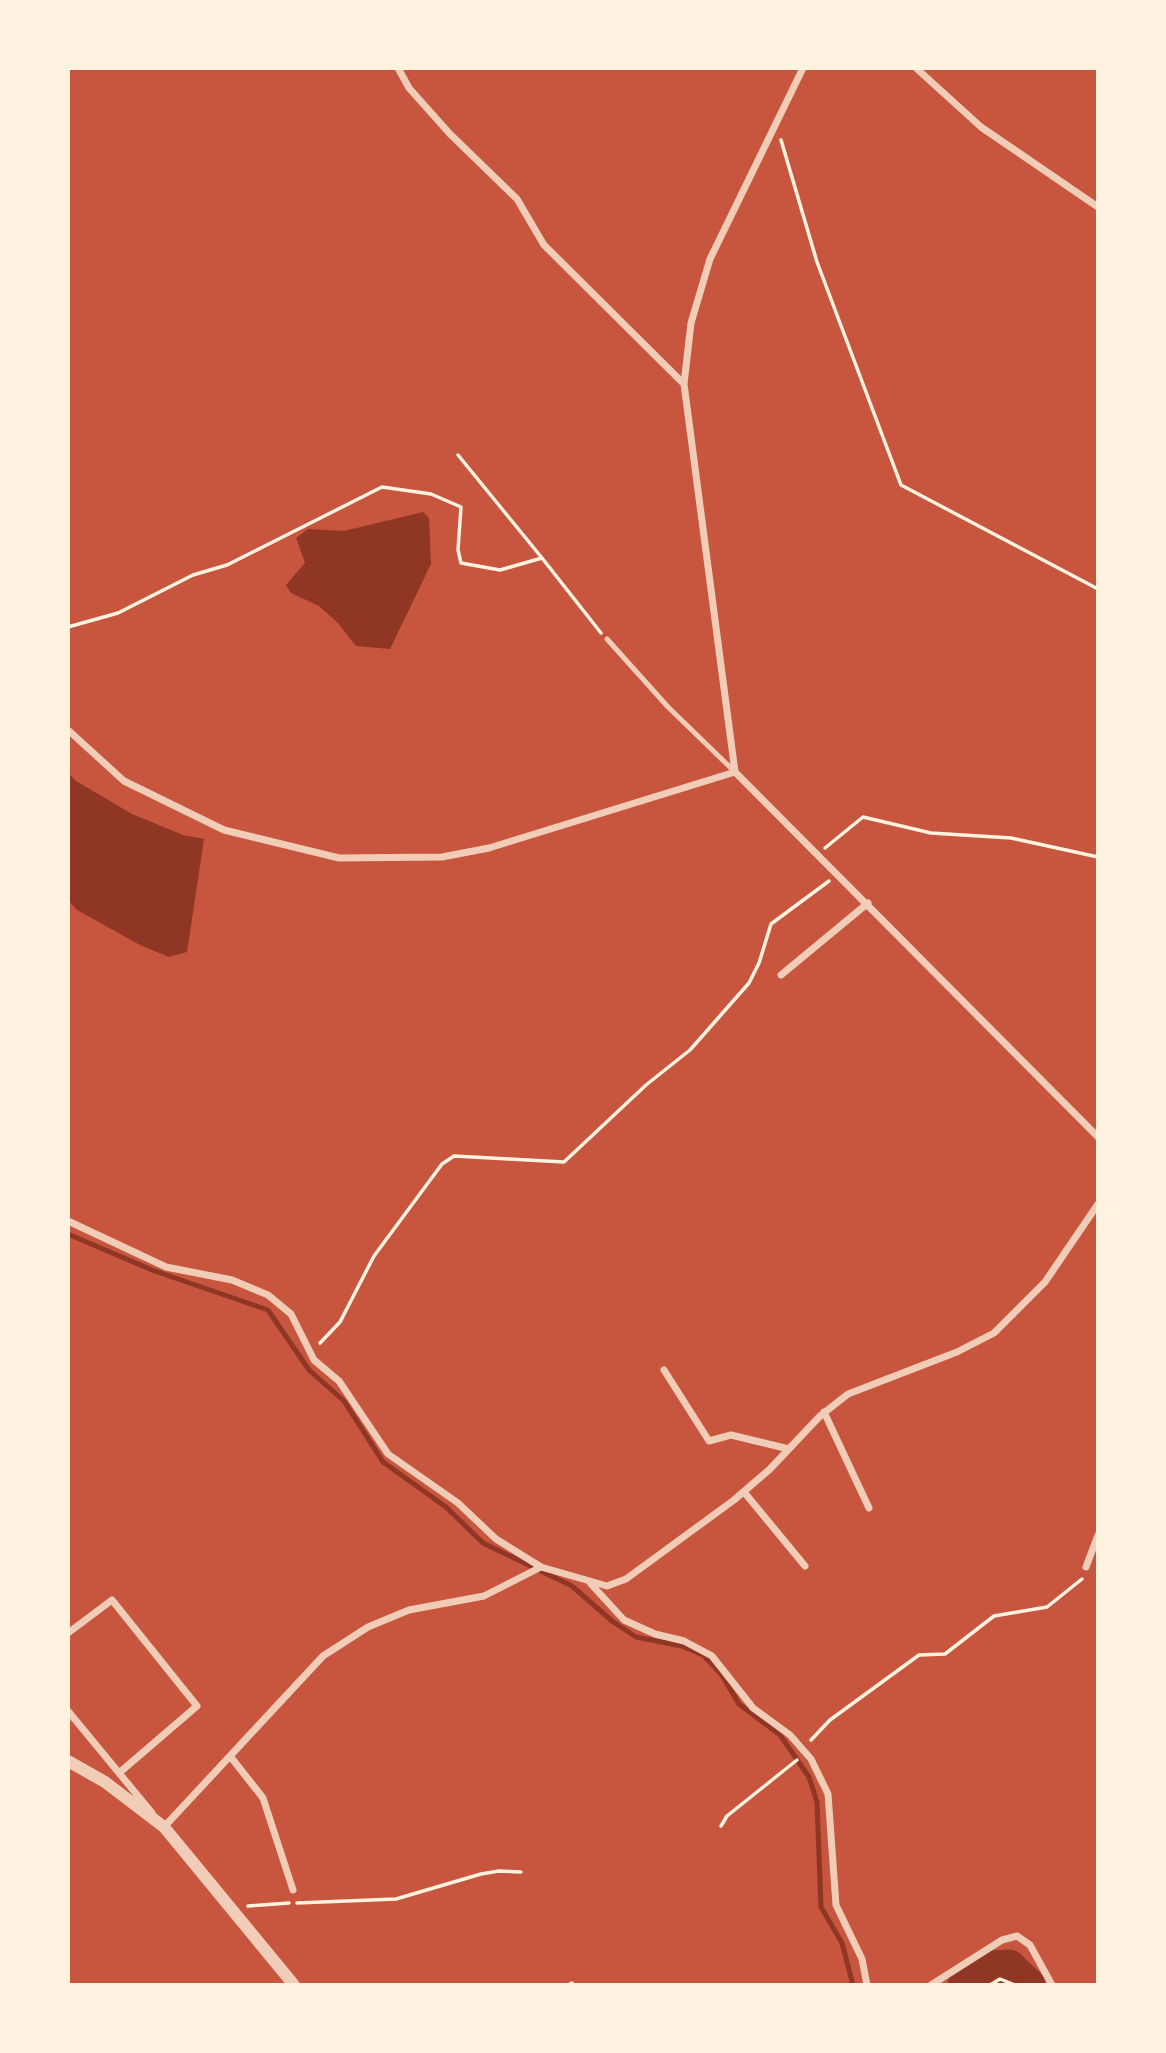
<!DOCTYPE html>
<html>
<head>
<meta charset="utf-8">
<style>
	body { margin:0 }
	#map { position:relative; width:1166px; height:2053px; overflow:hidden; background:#c8553d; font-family:"IBM Plex Serif",serif }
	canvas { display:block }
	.frame { position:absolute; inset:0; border:70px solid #fff3e0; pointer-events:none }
</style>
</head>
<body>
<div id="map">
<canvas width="1166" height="2053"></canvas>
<div class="frame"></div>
</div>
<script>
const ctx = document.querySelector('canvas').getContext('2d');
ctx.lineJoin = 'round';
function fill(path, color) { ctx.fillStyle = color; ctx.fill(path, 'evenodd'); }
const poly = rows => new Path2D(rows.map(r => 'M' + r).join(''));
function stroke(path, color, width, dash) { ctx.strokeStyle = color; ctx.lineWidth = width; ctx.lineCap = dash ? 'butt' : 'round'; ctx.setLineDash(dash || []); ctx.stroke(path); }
const water = poly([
	[423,512,429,518,431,564,390,649,356,646,338,623,319,606,291,593,286,585,305,563,296,538,308,529,344,531],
	[68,773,76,781,132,814,183,835,204,839,187,952,169,957,140,945,77,910,68,900]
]);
const stream = poly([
	[68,1234,152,1270,268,1310,309,1370,344,1401,383,1462,446,1507,483,1543,572,1586,612,1621,636,1637,682,1646,703,1655,721,1674,739,1704,780,1735,809,1777,817,1802,821,1907,842,1943,853,1985]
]);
const river = poly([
	[964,1985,992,1967,1009,1966,1029,1985]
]);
const path = poly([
	[781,140,817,262,901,485,1098,589],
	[458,455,542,558],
	[68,627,118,613,193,575,227,565,382,487,431,494,461,507,458,550,461,563,500,570,542,558,601,633],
	[825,848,863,817,931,833,1011,838,1098,857],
	[320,1343,340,1322,374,1256,442,1164,454,1156,564,1162,646,1085,690,1050,749,983,759,963,771,924,829,881],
	[811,1740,830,1720,919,1655,945,1654,994,1616,1047,1607,1082,1579],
	[721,1826,727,1816,797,1760],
	[297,1903,396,1899,481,1874,499,1871,521,1872],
	[248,1906,289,1903],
	[568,1985,572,1983],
	[990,1985,1000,1979,1015,1985]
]);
const service = poly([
	[607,639,668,707,735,772]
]);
const minor = poly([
	[398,68,409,88,450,134,517,199,544,245,684,384],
	[803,68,710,259,691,323,684,384,735,772,1098,1137],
	[916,68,981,127,1098,207],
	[68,730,124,781,224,830,339,858,442,857,489,848,735,772],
	[781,975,868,903],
	[68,1221,166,1267,232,1280,268,1295,291,1314,314,1360,339,1381,388,1454,458,1503,496,1539,541,1567,607,1586,626,1579,734,1500,770,1469,820,1416,848,1394,957,1352,994,1333,1045,1282,1098,1204],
	[664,1370,709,1441,731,1435,789,1449],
	[824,1412,869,1508],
	[744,1492,805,1566],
	[1086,1567,1098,1535],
	[591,1584,624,1620,655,1634,684,1641,712,1656,753,1708,790,1735,811,1759,828,1794,836,1905,862,1959,867,1985],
	[68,1633,112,1600,197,1706,119,1773],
	[68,1711,152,1813],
	[230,1756,263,1798,293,1890],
	[162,1825,164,1827,323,1656,368,1627,409,1610,484,1596,541,1567],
	[931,1985,1002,1940,1017,1936,1030,1945,1052,1985]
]);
const tertiary = poly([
	[68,1761,105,1782,164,1827,294,1985]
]);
fill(water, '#8f3625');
stroke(stream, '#8f3625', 5);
stroke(river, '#8f3625', 33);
stroke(path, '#fff3e0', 3.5);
stroke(service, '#f1ccb7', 5);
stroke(minor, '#f1ccb7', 7);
stroke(tertiary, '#f1ccb7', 12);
</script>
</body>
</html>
